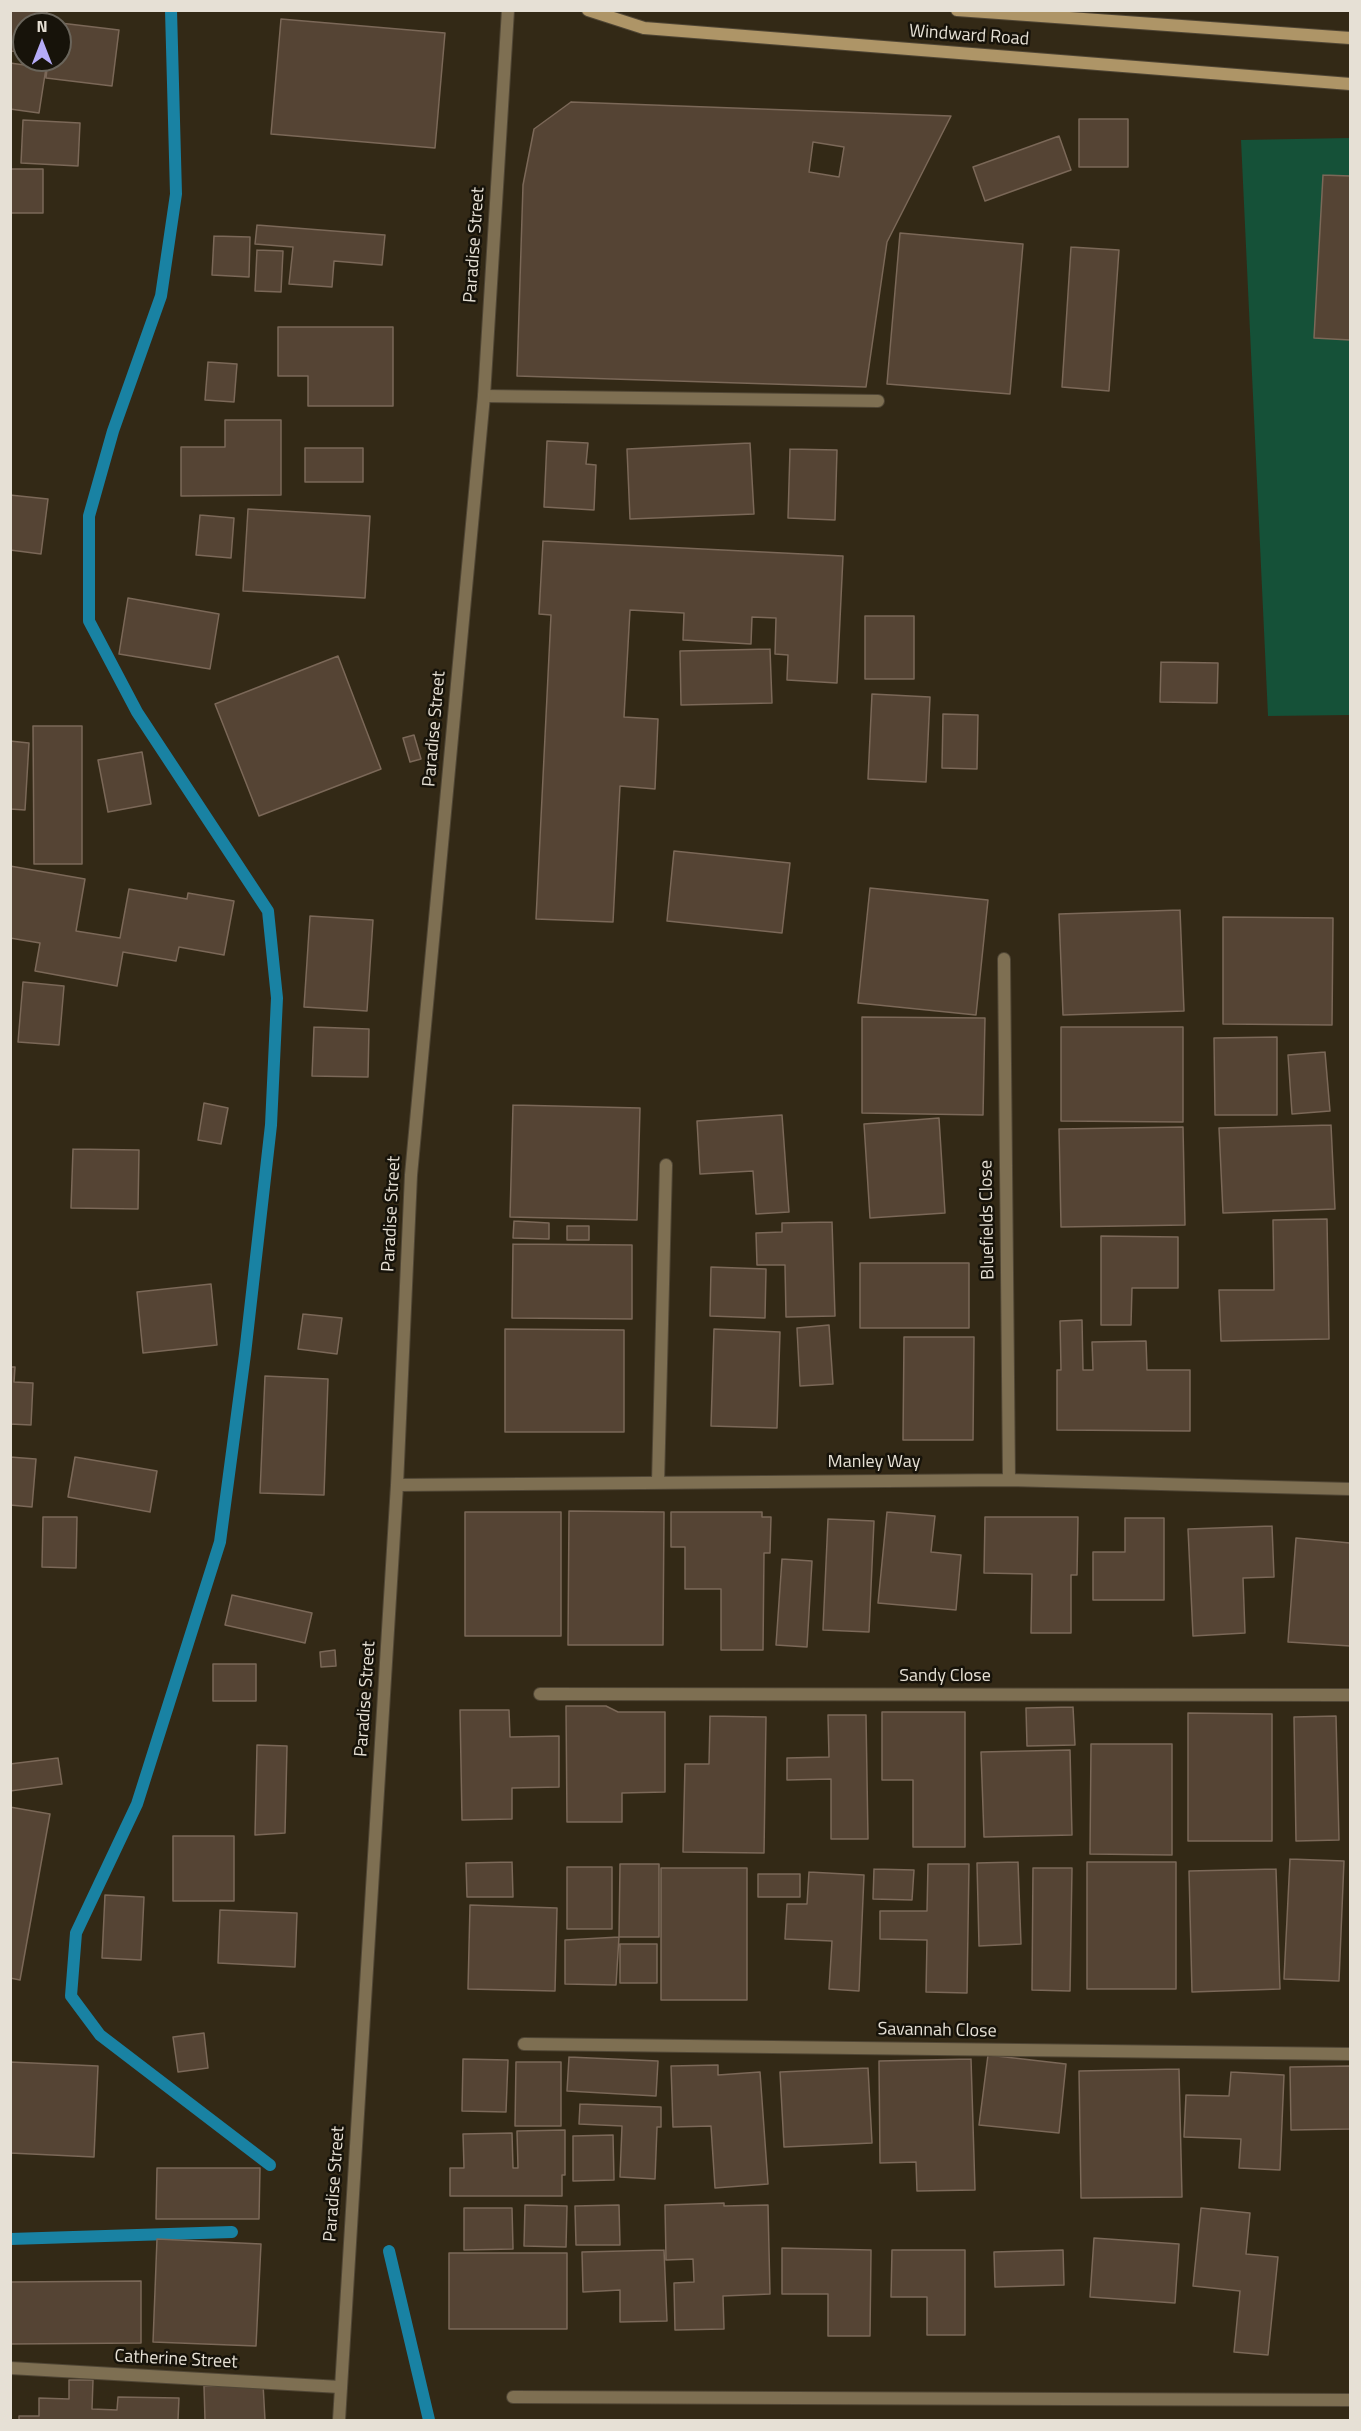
<!DOCTYPE html>
<html>
<head>
<meta charset="utf-8">
<style>
	body { margin:0 }
	#map { position:relative; width:1361px; height:2431px; overflow:hidden; background:#332916; font-family:"Titillium Web",sans-serif }
	canvas { display:block }
	.frame { position:absolute; inset:0; border:12px solid #e6e0d5; pointer-events:none }
	.north { position:absolute; left:12px; top:12px; width:60px; height:60px; box-sizing:border-box; background:#17130a; border:2px solid #6a655b; border-radius:50%; rotate:0deg; font-size:16px; font-weight:700; line-height:24px; text-align:center; color:#e6e0d5 }
	.north::after { content:''; display:block; margin:auto; width:21px; height:27px; background:#b6acf8; clip-path:polygon(50% 0,100% 100%,50% 72%,0 100%) }
</style>
</head>
<body>
<div id="map">
<canvas width="1361" height="2431"></canvas>
<div class="frame"></div>
<div class="north">N</div>
</div>
<script>
const ctx = document.querySelector('canvas').getContext('2d');
ctx.lineJoin = 'round';
function fill(path, color) { ctx.fillStyle = color; ctx.fill(path, 'evenodd'); }
const poly = rows => new Path2D(rows.map(r => 'M' + r).join(''));
function stroke(path, color, width, dash) { ctx.strokeStyle = color; ctx.lineWidth = width; ctx.lineCap = dash ? 'butt' : 'round'; ctx.setLineDash(dash || []); ctx.stroke(path); }
function label(font, color, halo, rows, align = 'center') {
  ctx.font = font + ' "Titillium Web",sans-serif'; ctx.lineWidth = 5; ctx.setLineDash([]); ctx.textBaseline = 'middle'; ctx.strokeStyle = halo; ctx.fillStyle = color; for (const [text, x, y, turn = 0] of rows) {
    ctx.save(); ctx.translate(x, y); ctx.rotate((+turn || 0) * Math.PI / 180); ctx.textAlign = isNaN(turn) ? turn : align; if (halo) ctx.strokeText(text, 0, 0); ctx.fillText(text, 0, 0); ctx.restore();
  }
}
const green = poly([
	[1350,138,1350,715,1268,716,1241,140]
]);
const stream = poly([
	[171,10,176,194,161,296,113,431,89,516,89,621,137,712,268,911,277,998,271,1125,245,1354,220,1542,137,1804,76,1933,71,1996,100,2035,270,2165],
	[10,2239,232,2232],
	[389,2251,429,2420]
]);
const building = poly([
	[10,10,47,10,46,24,24,24,24,52,10,51,10,10],
	[281,19,445,33,435,148,271,134,281,19],
	[52,22,119,30,112,86,46,78,48,60,60,60,60,24,52,24,52,22],
	[10,63,46,68,39,113,10,109,10,63],
	[571,102,951,116,887,242,866,387,517,376,523,185,534,129,571,102],
	[1079,119,1128,119,1128,167,1079,167,1079,119],
	[23,120,80,123,78,166,21,163,23,120],
	[1059,136,1071,170,985,201,973,167,1059,136],
	[813,142,844,147,839,177,809,172,813,142],
	[10,169,43,169,43,213,10,213,10,169],
	[1323,175,1350,176,1350,340,1314,338,1323,175],
	[257,225,385,235,382,265,334,261,332,287,289,284,293,247,255,244,257,225],
	[900,233,1023,244,1010,394,887,384,900,233],
	[214,236,250,237,249,277,212,275,214,236],
	[1071,247,1119,250,1109,391,1062,387,1071,247],
	[257,250,283,251,281,292,255,291,257,250],
	[278,327,393,327,393,406,308,406,308,376,278,376,278,327],
	[208,362,237,364,234,402,205,400,208,362],
	[225,420,281,420,281,495,181,496,181,447,225,447,225,420],
	[547,441,588,443,586,464,596,465,594,510,544,507,547,441],
	[750,443,754,514,630,519,627,449,750,443],
	[305,448,363,448,363,482,305,482,305,448],
	[790,449,837,450,835,520,788,518,790,449],
	[10,495,48,499,41,554,10,550,10,495],
	[248,509,370,516,365,598,243,591,248,509],
	[200,515,234,518,231,558,196,555,200,515],
	[543,541,843,556,837,683,787,680,788,655,775,654,776,618,752,617,751,644,683,640,684,613,630,610,624,717,658,719,655,789,620,786,613,922,536,919,551,615,539,614,543,541],
	[128,598,219,614,210,669,119,654,128,598],
	[865,616,914,616,914,679,865,679,865,616],
	[770,649,772,703,681,705,680,651,770,649],
	[338,656,381,769,259,816,215,704,338,656],
	[1161,662,1218,663,1217,703,1160,702,1161,662],
	[872,694,930,697,926,782,868,779,872,694],
	[943,714,978,715,977,769,942,768,943,714],
	[33,726,82,726,82,864,34,864,33,726],
	[414,735,421,759,410,762,403,738,414,735],
	[10,741,29,743,25,810,10,809,10,741],
	[142,752,151,804,108,812,98,760,142,752],
	[674,851,790,863,782,933,667,921,674,851],
	[10,866,85,879,76,931,120,938,129,889,187,899,188,893,234,901,224,955,179,947,176,961,123,952,117,986,35,971,40,943,10,938,10,866],
	[870,888,988,900,976,1015,858,1003,870,888],
	[1180,910,1184,1011,1063,1015,1059,914,1180,910],
	[310,916,373,920,367,1011,304,1007,310,916],
	[1223,917,1333,918,1332,1025,1223,1024,1223,917],
	[23,982,64,986,59,1045,18,1042,23,982],
	[862,1017,985,1018,983,1115,862,1113,862,1017],
	[314,1027,369,1029,368,1077,312,1076,314,1027],
	[1061,1027,1183,1027,1183,1122,1061,1121,1061,1027],
	[1277,1037,1277,1115,1215,1115,1214,1038,1277,1037],
	[1325,1052,1330,1111,1292,1114,1288,1055,1325,1052],
	[204,1103,228,1108,221,1144,198,1140,204,1103],
	[513,1105,640,1108,637,1220,510,1217,513,1105],
	[782,1115,789,1212,756,1214,753,1171,700,1174,697,1121,782,1115],
	[939,1118,945,1213,870,1218,864,1124,939,1118],
	[1331,1125,1335,1209,1223,1213,1219,1128,1331,1125],
	[1183,1127,1185,1225,1061,1227,1059,1129,1183,1127],
	[73,1149,139,1150,138,1209,71,1208,73,1149],
	[1327,1219,1329,1339,1221,1341,1219,1290,1274,1290,1273,1220,1327,1219],
	[514,1221,549,1223,549,1239,513,1238,514,1221],
	[832,1222,835,1316,786,1317,785,1265,757,1265,756,1233,782,1232,782,1223,832,1222],
	[567,1226,589,1226,589,1240,567,1240,567,1226],
	[1101,1236,1178,1237,1178,1288,1132,1288,1131,1325,1101,1325,1101,1236],
	[513,1244,632,1245,632,1319,512,1318,513,1244],
	[860,1263,969,1263,969,1328,860,1328,860,1263],
	[711,1267,766,1269,765,1318,710,1316,711,1267],
	[211,1284,217,1345,143,1353,137,1292,211,1284],
	[303,1314,342,1318,337,1354,298,1349,303,1314],
	[1082,1320,1083,1370,1093,1370,1092,1342,1146,1341,1147,1370,1190,1370,1190,1431,1057,1430,1057,1370,1061,1370,1060,1321,1082,1320],
	[829,1325,833,1384,800,1386,797,1328,829,1325],
	[505,1329,624,1330,624,1432,505,1432,505,1329],
	[714,1329,780,1332,777,1428,711,1426,714,1329],
	[904,1337,974,1337,973,1440,903,1440,904,1337],
	[10,1367,15,1367,14,1382,33,1383,31,1425,10,1424,10,1367],
	[265,1376,328,1379,324,1495,260,1493,265,1376],
	[10,1457,36,1459,32,1507,10,1505,10,1457],
	[75,1457,157,1471,150,1512,68,1497,75,1457],
	[569,1511,664,1512,663,1645,568,1645,569,1511],
	[465,1512,561,1512,561,1636,465,1636,465,1512],
	[671,1512,762,1512,762,1517,771,1517,770,1553,764,1553,763,1650,721,1650,721,1589,685,1589,685,1547,671,1547,671,1512],
	[887,1512,935,1516,931,1552,961,1555,956,1610,878,1603,887,1512],
	[43,1517,77,1517,76,1568,42,1567,43,1517],
	[985,1517,1078,1517,1077,1575,1071,1575,1071,1633,1031,1633,1032,1574,984,1573,985,1517],
	[1125,1518,1164,1518,1164,1600,1093,1600,1093,1552,1125,1552,1125,1518],
	[828,1519,874,1521,869,1632,823,1630,828,1519],
	[1272,1526,1274,1577,1243,1578,1245,1633,1193,1636,1188,1529,1272,1526],
	[1296,1538,1350,1543,1350,1646,1288,1642,1296,1538],
	[782,1559,812,1561,807,1647,776,1645,782,1559],
	[232,1595,312,1613,305,1643,225,1625,232,1595],
	[335,1650,336,1666,321,1667,320,1652,335,1650],
	[213,1664,256,1664,256,1701,213,1701,213,1664],
	[566,1706,606,1706,618,1712,665,1712,665,1792,622,1793,622,1822,567,1822,566,1706],
	[1073,1707,1075,1745,1027,1746,1026,1708,1073,1707],
	[460,1710,509,1710,510,1737,559,1736,559,1787,512,1788,512,1819,462,1820,460,1710],
	[882,1712,965,1712,965,1847,913,1847,913,1780,882,1780,882,1712],
	[1188,1713,1272,1714,1272,1841,1188,1841,1188,1713],
	[828,1715,866,1715,868,1839,831,1839,831,1779,787,1780,787,1758,829,1757,828,1715],
	[710,1716,766,1717,764,1853,683,1852,685,1764,709,1764,710,1716],
	[1336,1716,1339,1840,1296,1841,1294,1717,1336,1716],
	[1091,1744,1172,1744,1172,1855,1090,1854,1091,1744],
	[257,1745,287,1746,285,1833,255,1835,257,1745],
	[1070,1750,1072,1835,984,1837,981,1752,1070,1750],
	[58,1758,62,1784,10,1791,10,1764,58,1758],
	[10,1807,50,1814,20,1980,10,1978,10,1807],
	[173,1836,234,1836,234,1901,173,1901,173,1836],
	[1290,1859,1344,1861,1339,1981,1284,1979,1290,1859],
	[512,1862,513,1897,467,1897,466,1863,512,1862],
	[1018,1862,1021,1944,979,1946,977,1863,1018,1862],
	[1087,1862,1176,1862,1176,1989,1087,1989,1087,1862],
	[620,1864,659,1864,659,1937,619,1937,620,1864],
	[928,1864,969,1864,967,1993,926,1992,927,1940,880,1939,880,1911,927,1911,928,1864],
	[567,1867,612,1867,612,1929,567,1929,567,1867],
	[661,1868,747,1868,747,2000,661,2000,661,1868],
	[1033,1868,1072,1868,1070,1991,1032,1990,1033,1868],
	[874,1869,914,1870,912,1900,873,1899,874,1869],
	[1276,1869,1280,1989,1192,1992,1189,1871,1276,1869],
	[809,1872,864,1875,859,1991,829,1989,832,1941,785,1939,787,1904,807,1904,809,1872],
	[758,1874,800,1874,800,1897,758,1897,758,1874],
	[105,1895,144,1897,141,1960,102,1958,105,1895],
	[470,1905,557,1908,555,1991,468,1989,470,1905],
	[220,1910,297,1913,295,1967,218,1963,220,1910],
	[619,1937,616,1985,565,1984,565,1940,619,1937],
	[620,1944,657,1944,657,1983,620,1983,620,1944],
	[204,2033,208,2068,178,2072,173,2037,204,2033],
	[988,2055,1066,2064,1059,2133,979,2125,988,2055],
	[569,2057,658,2061,656,2096,567,2091,569,2057],
	[463,2059,508,2060,506,2112,462,2111,463,2059],
	[971,2059,975,2190,917,2191,916,2162,880,2163,879,2061,971,2059],
	[10,2062,98,2066,94,2157,10,2153,10,2062],
	[516,2062,561,2062,561,2126,515,2126,516,2062],
	[718,2065,718,2075,760,2072,768,2184,715,2188,711,2126,673,2127,671,2066,718,2065],
	[1350,2066,1350,2129,1291,2130,1290,2067,1350,2066],
	[868,2068,872,2143,784,2147,780,2072,868,2068],
	[1179,2069,1182,2197,1081,2198,1079,2071,1179,2069],
	[1231,2072,1284,2075,1280,2170,1239,2168,1241,2139,1184,2137,1186,2095,1229,2096,1231,2072],
	[580,2104,661,2107,661,2127,657,2127,655,2179,620,2177,622,2126,579,2124,580,2104],
	[565,2130,565,2175,562,2175,562,2196,450,2196,450,2168,464,2168,463,2134,512,2133,513,2168,518,2168,517,2131,565,2130],
	[613,2135,614,2180,573,2181,573,2136,613,2135],
	[157,2168,260,2168,259,2219,156,2219,157,2168],
	[724,2203,724,2206,768,2205,770,2294,723,2296,724,2329,675,2330,674,2283,694,2282,693,2259,666,2260,665,2205,724,2203],
	[525,2205,567,2206,566,2247,524,2246,525,2205],
	[619,2205,620,2245,576,2245,575,2206,619,2205],
	[464,2208,512,2208,513,2249,464,2250,464,2208],
	[1201,2208,1250,2213,1246,2254,1278,2257,1268,2355,1234,2352,1240,2291,1193,2286,1201,2208],
	[1094,2238,1179,2244,1175,2303,1090,2297,1094,2238],
	[157,2239,261,2244,256,2346,153,2342,157,2239],
	[782,2248,871,2250,870,2336,828,2336,828,2294,782,2294,782,2248],
	[664,2250,667,2321,620,2322,620,2290,583,2292,582,2252,664,2250],
	[892,2250,965,2250,965,2335,927,2335,927,2297,891,2297,892,2250],
	[1063,2250,1064,2285,995,2287,994,2252,1063,2250],
	[449,2253,567,2253,567,2329,449,2329,449,2253],
	[141,2281,141,2343,10,2344,10,2282,141,2281],
	[69,2380,93,2380,92,2409,117,2410,118,2397,179,2398,178,2420,19,2420,19,2416,39,2416,39,2398,69,2399,69,2380],
	[263,2384,265,2420,205,2420,204,2386,263,2384]
]);
const lane = poly([
	[484,396,878,401]
]);
const street = poly([
	[1004,959,1009,1480],
	[658,1483,666,1165],
	[397,1485,1009,1480,1350,1489],
	[540,1694,1350,1695],
	[524,2044,1350,2054],
	[10,2368,340,2387],
	[513,2397,1350,2400],
	[339,2420,397,1485,411,1175,484,396,508,10]
]);
const secondary = poly([
	[588,10,644,28,1350,84],
	[957,10,1350,38]
]);
const streetNames = [
	["Windward Road",969,36,4],
	["Paradise Street",475,245,-86],
	["Paradise Street",435,729,-85],
	["Paradise Street",392,1214,-87],
	["Bluefields Close",988,1220,-91],
	["Manley Way",874,1463],
	["Sandy Close",945,1677],
	["Paradise Street",366,1699,-86],
	["Savannah Close",937,2031,1],
	["Paradise Street",335,2184,-86],
	["Catherine Street",176,2360,3]
];
fill(green, '#155138');
stroke(stream, '#1982a3', 12);
fill(building, '#554434');
stroke(building, '#7b6858', 1.5);
stroke(lane, '#504635', 14);
stroke(street, '#504635', 14);
stroke(secondary, '#504635', 14);
stroke(lane, '#7e6f52', 12);
stroke(street, '#7e6f52', 12);
stroke(secondary, '#ae9567', 12);
label('18px', '#e6e0d5', '#17130a', streetNames);
</script>
</body>
</html>
